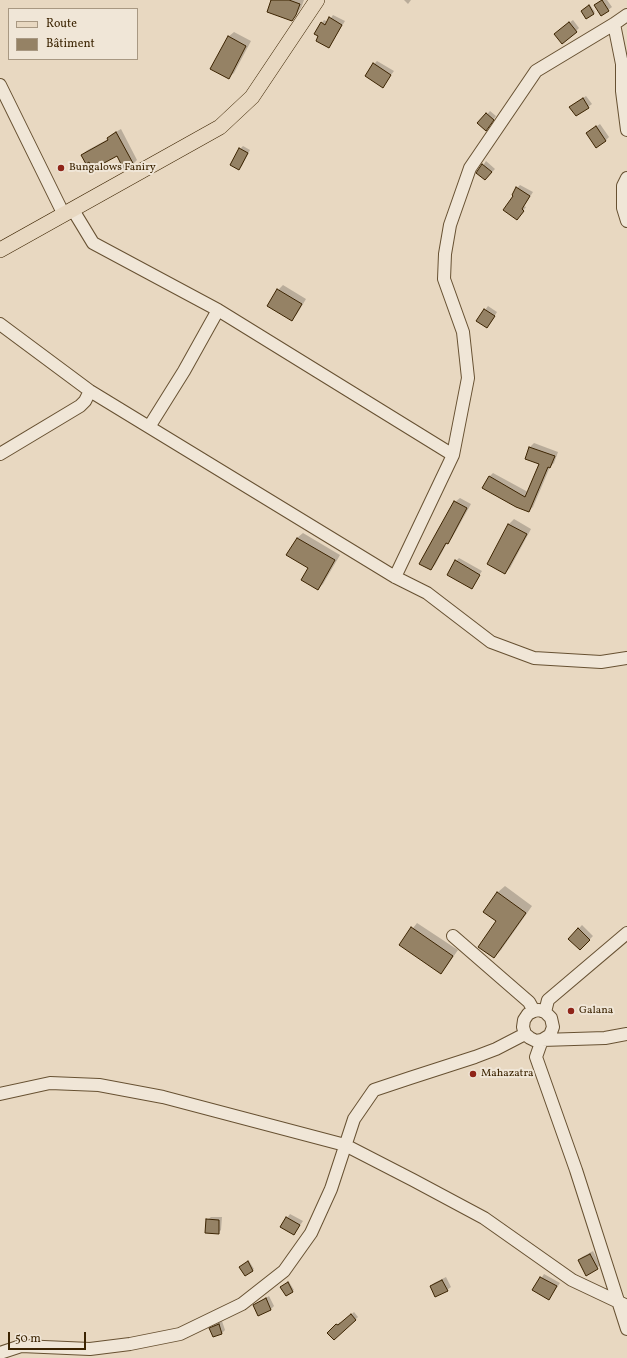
<!DOCTYPE html>
<html>
<head>
<meta charset="utf-8">
<style>
	body { margin:0 }
	#map { position:relative; width:627px; height:1358px; overflow:hidden; background:#e8d8c1; font-family:Vollkorn,serif }
	canvas { display:block }
	.legend { position:absolute; left:8px; top:8px; width:130px; height:52px; box-sizing:border-box; background:#f0e6d7; border:1px solid #a89882; margin:0; padding:5px 7px; list-style:none; font-size:12px; color:#3c2402 }
	.legend li { display:flex; align-items:center; gap:8px; height:20px }
	.legend b { width:20px; border:1px solid #a89882 }
	.scale { position:absolute; left:8px; top:1332px; width:78px; height:18px; box-sizing:border-box; border:2px solid #3c2402; border-top:0; padding-left:5px; font-size:12px; line-height:14px; white-space:nowrap; color:#3c2402; -webkit-text-stroke:3px #f0e6d7; paint-order:stroke }
</style>
</head>
<body>
<div id="map">
<canvas width="627" height="1358"></canvas>
<ul class="legend">
<li><b style="height:5px;background:#e8d8c1"></b>Route</li>
<li><b style="height:11px;background:#958265"></b>Bâtiment</li>
</ul>
<div class="scale">50 m</div>
</div>
<script>
const ctx = document.querySelector('canvas').getContext('2d');
ctx.lineJoin = 'round';
function fill(path, color) { ctx.fillStyle = color; ctx.fill(path, 'evenodd'); }
const poly = rows => new Path2D(rows.map(r => 'M' + r).join(''));
function stroke(path, color, width, dash) { ctx.strokeStyle = color; ctx.lineWidth = width; ctx.lineCap = dash ? 'butt' : 'round'; ctx.setLineDash(dash || []); ctx.stroke(path); }
function label(font, color, halo, rows, align = 'center') {
  ctx.font = font + ' Vollkorn,serif'; ctx.lineWidth = 4; ctx.setLineDash([]); ctx.textBaseline = 'middle'; ctx.strokeStyle = halo; ctx.fillStyle = color; for (const [text, x, y, turn = 0] of rows) {
    ctx.save(); ctx.translate(x, y); ctx.rotate((+turn || 0) * Math.PI / 180); ctx.textAlign = isNaN(turn) ? turn : align; if (halo) ctx.strokeText(text, 0, 0); ctx.fillText(text, 0, 0); ctx.restore();
  }
}
const shadow = poly([
	[273,0,304,0,301,8,292,20],
	[404,0,411,0,408,4],
	[602,0,607,0,612,7,608,10,599,2],
	[590,5,595,12,587,18,583,9],
	[333,15,345,21,329,47,322,23,324,20,328,22],
	[573,20,579,28,576,31,558,31],
	[234,32,251,41,234,73,228,78,228,37],
	[377,61,394,71,383,86,374,64],
	[586,96,592,104,588,107,571,107],
	[490,111,496,116,489,127,479,123],
	[600,124,609,137,605,141,591,130],
	[121,129,137,160,133,164,117,155,90,161,82,155,86,151,108,139,112,134],
	[243,146,250,150,242,166,239,169,240,149],
	[486,161,495,169,488,176,478,173],
	[520,185,533,192,524,206,526,207,520,215,514,195,517,188],
	[283,285,306,299,297,314,292,320,278,290],
	[488,306,497,312,490,324,477,321],
	[534,443,558,452,554,463,550,467,533,507,529,511,489,477,493,473,528,492,540,464,526,459,530,447],
	[460,498,471,504,452,538,447,543,435,565,431,569,455,502],
	[514,519,531,529,510,568,505,573,488,564,509,524],
	[303,533,340,555,323,584,318,589,297,538],
	[459,558,482,571,471,588,456,561],
	[505,886,532,906,501,950,494,957,497,921,484,912,498,892],
	[417,923,458,950,446,967,441,972,400,945],
	[582,925,593,936,580,949,569,939],
	[290,1214,303,1221,294,1234,287,1218],
	[211,1217,222,1217,221,1230,218,1233,207,1220],
	[593,1251,600,1265,597,1268,579,1260,582,1257],
	[249,1261,254,1269,245,1275,241,1266],
	[544,1274,560,1283,549,1299,534,1290],
	[446,1277,451,1287,447,1290,436,1296,431,1286,434,1283],
	[289,1282,294,1290,292,1291,283,1286],
	[269,1296,274,1306,271,1309,259,1315,254,1305],
	[354,1312,358,1317,334,1339,328,1333,340,1322,341,1324],
	[222,1321,225,1330,222,1333,213,1336,211,1328,214,1325]
]);
const building = poly([
	[271,0,289,0,300,4,296,15,292,21,267,12,271,0],
	[602,0,609,11,601,16,594,5,602,0],
	[589,5,594,14,586,19,581,11,589,5],
	[329,17,342,25,329,48,316,41,318,36,314,34,321,22,325,25,329,17],
	[569,22,577,32,562,44,554,34,569,22],
	[228,36,246,46,229,79,210,69,228,36],
	[373,63,391,75,383,88,365,76,373,63],
	[583,98,589,108,576,116,569,107,583,98],
	[486,113,494,120,486,131,477,123,486,113],
	[596,126,606,141,596,148,586,133,596,126],
	[116,132,134,165,124,170,117,156,93,169,89,162,86,164,81,155,108,140,107,138,116,132],
	[239,148,248,153,239,170,230,165,239,148],
	[482,164,492,172,485,180,476,173,482,164],
	[516,187,530,196,522,209,524,211,517,220,503,210,513,196,512,195,516,187],
	[277,289,302,304,292,321,267,306,277,289],
	[484,309,495,316,487,328,476,321,484,309],
	[529,447,555,456,550,468,548,467,529,512,516,507,482,488,489,476,525,497,539,464,525,459,529,447],
	[454,501,467,508,448,544,446,543,431,570,419,564,454,501],
	[508,524,527,534,505,574,487,564,508,524],
	[297,538,335,560,318,590,301,580,308,568,286,555,297,538],
	[455,560,480,575,472,589,447,575,455,560],
	[497,892,526,913,494,958,478,947,496,921,483,912,497,892],
	[411,927,453,956,441,974,399,945,411,927],
	[578,928,590,940,580,950,568,939,578,928],
	[286,1217,300,1225,294,1235,280,1227,286,1217],
	[206,1219,219,1220,219,1234,205,1233,206,1219],
	[590,1254,598,1269,586,1276,578,1260,590,1254],
	[248,1261,253,1271,245,1276,239,1267,248,1261],
	[540,1277,557,1286,549,1300,532,1290,540,1277],
	[442,1280,448,1291,435,1297,430,1286,442,1280],
	[288,1282,293,1292,286,1296,280,1287,288,1282],
	[266,1298,271,1310,258,1316,253,1305,266,1298],
	[351,1314,356,1320,334,1340,327,1333,336,1324,338,1325,351,1314],
	[219,1324,222,1334,213,1337,209,1328,219,1324]
]);
const minor = poly([
	[614,24,622,64,622,91,627,130],
	[0,85,64,215],
	[627,178,623,186,623,208,627,221],
	[73,210,93,243,218,310,453,455,395,577],
	[0,324,90,391,395,577,427,593,491,642,534,658,601,662,627,658],
	[149,427,184,371,218,310],
	[0,454,80,406,85,401,90,391],
	[453,455,468,378,463,332,444,279,445,254,450,225,470,168,536,71,614,24,627,15],
	[453,936,529,1002,534,1011],
	[545,1012,548,1000,627,933],
	[627,1034,605,1038,574,1039,542,1040,536,1041,530,1038,525,1034,523,1027,524,1020,528,1014,534,1011,539,1010,545,1012,551,1018,553,1027,550,1035,542,1040,536,1057,576,1170,627,1329],
	[0,1094,50,1083,99,1085,163,1097,345,1145,413,1180,484,1218,572,1280,627,1306],
	[0,1353,21,1346,90,1349,130,1344,180,1334,242,1304,284,1271,311,1233,331,1189,354,1119,374,1090,410,1078,475,1057,496,1049,525,1034]
]);
const major = poly([
	[0,250,220,127,252,97,317,0]
]);
const markers = [
	[61,168,4,"#8f2418"],
	[571,1011,4,"#8f2418"],
	[473,1074,4,"#8f2418"]
];
const poiNames = [
	["Bungalows Faniry",69,168],
	["Galana",579,1011],
	["Mahazatra",481,1074]
];
fill(shadow, '#0003');
fill(building, '#958265');
stroke(building, '#3c2402', 1);
stroke(minor, '#675132', 14);
stroke(major, '#3c2402', 16);
stroke(minor, '#f0e6d7', 12);
stroke(major, '#e8d8c1', 15);
for (const [x, y, r, color] of markers) { const dot = new Path2D(); dot.arc(x, y, r, 0, 2 * Math.PI); ctx.fillStyle = color; ctx.fill(dot); stroke(dot, '#f0e6d7', 1.5); }
label('11px', '#3c2402', '#f0e6d7', poiNames, 'left');
</script>
</body>
</html>
